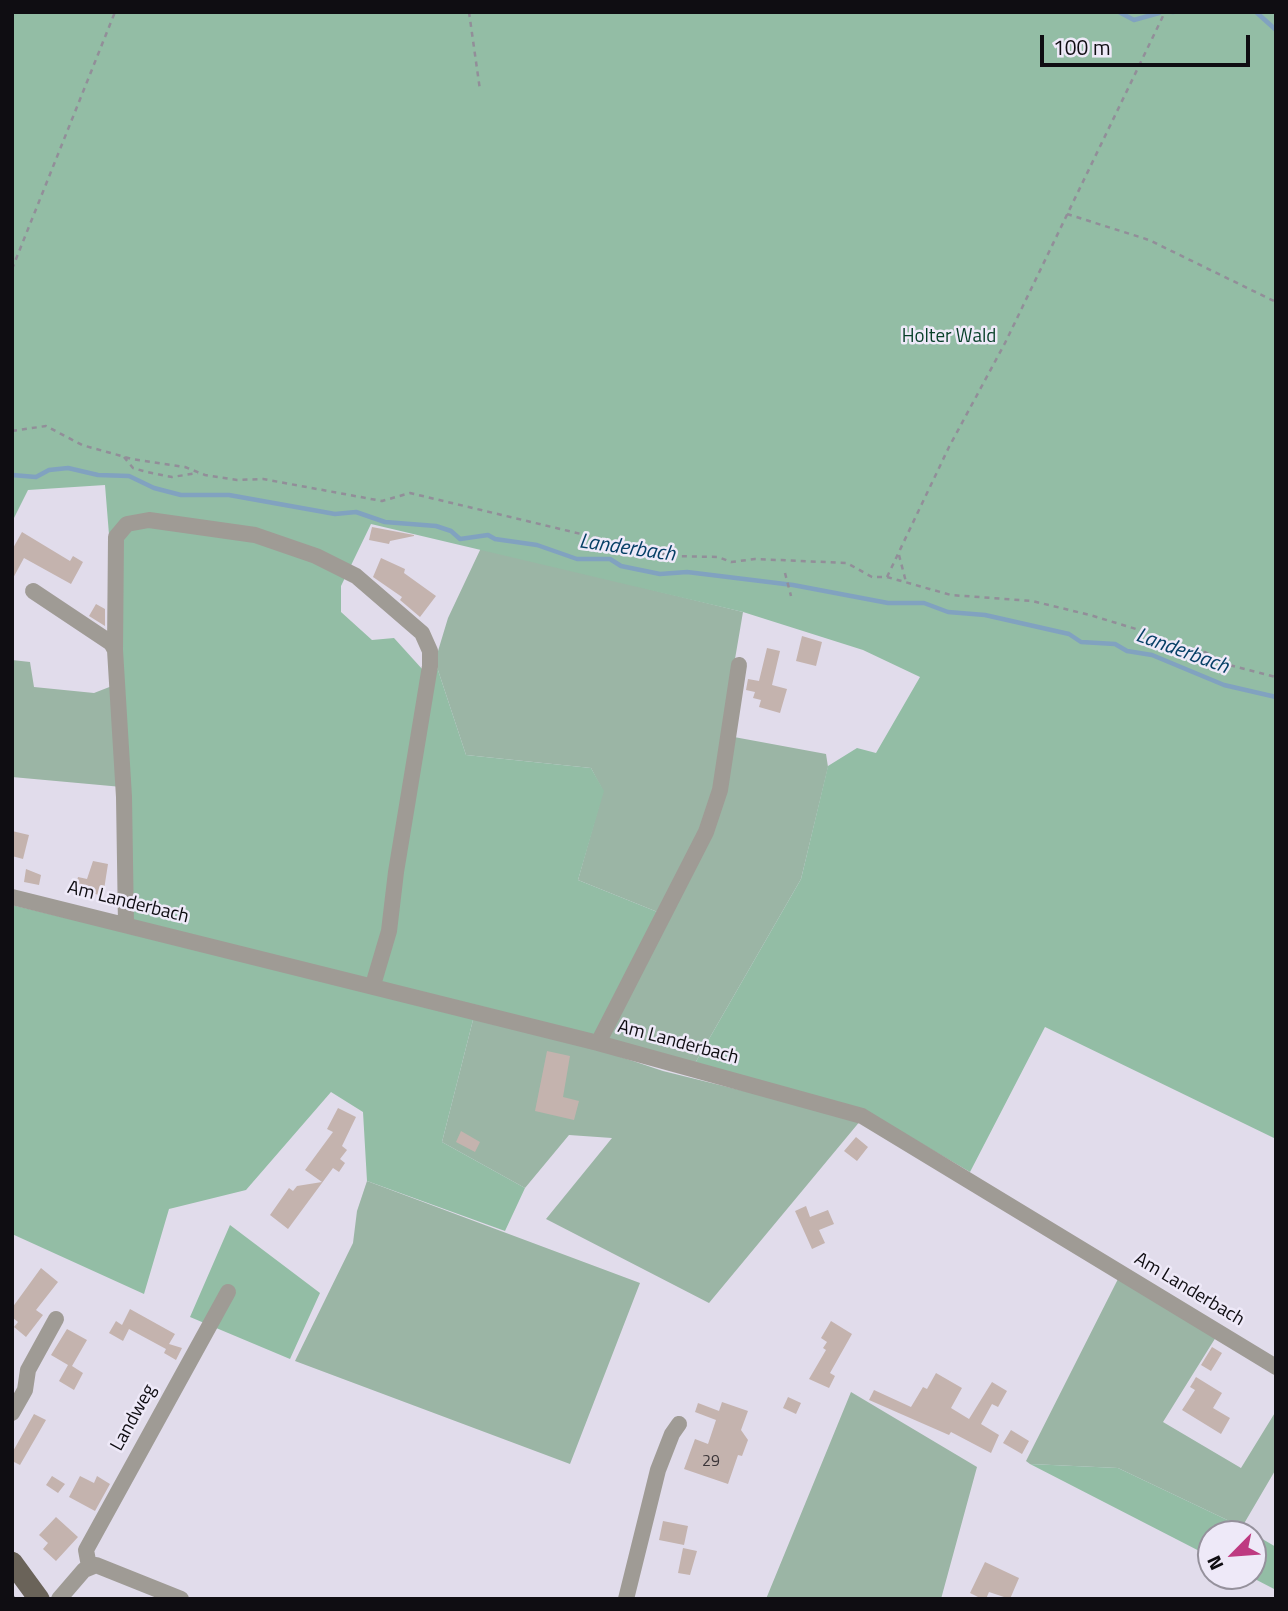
<!DOCTYPE html>
<html>
<head>
<meta charset="utf-8">
<style>
	body { margin:0 }
	#map { position:relative; width:1288px; height:1611px; overflow:hidden; background:#e1dceb; font-family:"Titillium Web",sans-serif }
	canvas { display:block }
	.frame { position:absolute; inset:0; border:14px solid #0f0d12; pointer-events:none }
	.north { position:absolute; left:1197px; top:1520px; width:70px; height:70px; box-sizing:border-box; background:#eee9f8; border:2px solid #95919c; border-radius:50%; rotate:245deg; font-size:19px; font-weight:700; line-height:28px; text-align:center; color:#0f0d12 }
	.north::after { content:''; display:block; margin:auto; width:24px; height:32px; background:#be3a81; clip-path:polygon(50% 0,100% 100%,50% 72%,0 100%) }
	.scale { position:absolute; left:1040px; top:35px; width:210px; height:32px; box-sizing:border-box; border:4px solid #0f0d12; border-top:0; padding-left:9px; font-size:21px; line-height:24px; white-space:nowrap; color:#0f0d12; -webkit-text-stroke:5px #eee9f8; paint-order:stroke }
</style>
</head>
<body>
<div id="map">
<canvas width="1288" height="1611"></canvas>
<div class="frame"></div>
<div class="north">N</div>
<div class="scale">100 m</div>
</div>
<script>
const ctx = document.querySelector('canvas').getContext('2d');
ctx.lineJoin = 'round';
function fill(path, color) { ctx.fillStyle = color; ctx.fill(path, 'evenodd'); }
const poly = rows => new Path2D(rows.map(r => 'M' + r).join(''));
function stroke(path, color, width, dash) { ctx.strokeStyle = color; ctx.lineWidth = width; ctx.lineCap = dash ? 'butt' : 'round'; ctx.setLineDash(dash || []); ctx.stroke(path); }
function label(font, color, halo, rows, align = 'center') {
  ctx.font = font + ' "Titillium Web",sans-serif'; ctx.lineWidth = 5; ctx.setLineDash([]); ctx.textBaseline = 'middle'; ctx.strokeStyle = halo; ctx.fillStyle = color; for (const [text, x, y, turn = 0] of rows) {
    ctx.save(); ctx.translate(x, y); ctx.rotate((+turn || 0) * Math.PI / 180); ctx.textAlign = isNaN(turn) ? turn : align; if (halo) ctx.strokeText(text, 0, 0); ctx.fillText(text, 0, 0); ctx.restore();
  }
}
const green = poly([
	[481,548,743,612,713,788,702,829,660,913,578,880,603,791,591,768,466,755,435,661,448,618],
	[12,660,30,662,34,687,94,693,112,686,122,787,12,777],
	[734,737,826,754,828,767,801,879,694,1065,605,1040,713,833],
	[474,1016,597,1049,663,1071,861,1120,709,1303,546,1219,612,1138,569,1135,525,1188,442,1142],
	[367,1181,640,1283,570,1464,295,1361,353,1243,357,1211],
	[1118,1279,1216,1337,1163,1422,1241,1468,1276,1411,1276,1469,1242,1527,1118,1468,1030,1464,1026,1461],
	[851,1392,977,1467,941,1599,766,1599]
]);
const forest = poly([
	[12,12,1276,12,1276,1139,1045,1027,970,1172,864,1110,694,1065,801,879,828,766,857,748,876,753,920,677,863,650,743,612,371,524,341,586,341,612,372,640,394,638,423,670,435,661,466,755,591,768,604,791,578,880,660,913,598,1038,132,921,130,795,105,485,28,490,12,522],
	[12,905,474,1016,442,1142,525,1188,505,1231,367,1181,363,1112,331,1092,246,1190,169,1209,144,1294,12,1234],
	[230,1225,320,1293,290,1359,190,1317],
	[1030,1464,1118,1468,1242,1527,1276,1547,1276,1590,1249,1576,1253,1576,1253,1534,1211,1534,1211,1557]
]);
const stream = poly([
	[1119,12,1134,20,1159,13],
	[1172,12,1174,12],
	[1256,12,1276,30],
	[12,475,36,477,49,470,68,468,98,475,129,476,154,488,181,495,229,495,335,514,356,512,385,522,436,526,451,531,460,539,488,535,495,539,537,545,577,559,610,559,621,566,660,574,687,572,793,585,888,603,924,603,948,612,985,615,1069,634,1081,642,1115,644,1127,651,1152,655,1224,685,1276,697]
]);
const building = poly([
	[372,527,414,535,414,536,390,541,389,544,369,540],
	[22,532,70,561,73,556,83,562,71,584,24,558,12,580,12,550],
	[381,558,405,569,404,573,436,596,420,617,400,600,402,597,373,577],
	[96,604,105,609,105,626,89,616],
	[802,636,822,642,816,666,796,661],
	[767,648,780,651,772,685,787,689,780,713,759,707,761,700,753,698,755,692,746,690,748,679,759,681],
	[12,831,29,835,23,859,12,856],
	[93,861,108,864,103,896,75,889,78,877,87,879],
	[26,869,41,875,39,885,24,882],
	[547,1051,570,1056,563,1097,579,1101,574,1120,535,1111],
	[338,1108,356,1117,342,1146,347,1150,340,1159,345,1163,339,1172,333,1168,288,1229,270,1215,289,1188,293,1191,297,1186,322,1182,305,1170,333,1132,327,1129],
	[461,1131,480,1142,475,1152,456,1142],
	[856,1137,868,1147,857,1161,844,1151],
	[806,1206,810,1217,828,1210,834,1224,819,1230,825,1243,812,1249,795,1211],
	[41,1268,58,1282,36,1310,43,1315,26,1337,14,1327,18,1322,12,1317,12,1308],
	[130,1309,175,1334,169,1344,182,1348,176,1360,164,1353,166,1349,129,1329,123,1341,109,1333,116,1321,122,1325],
	[831,1321,852,1334,830,1373,835,1376,829,1388,809,1379,826,1350,823,1348,827,1342,821,1338],
	[67,1329,87,1340,72,1366,83,1373,74,1390,59,1381,68,1365,51,1355],
	[1212,1347,1222,1353,1211,1371,1201,1365],
	[936,1373,962,1388,951,1408,969,1419,992,1382,1007,1391,998,1407,992,1404,981,1424,999,1435,991,1453,951,1432,949,1435,869,1400,874,1390,911,1407,923,1387,927,1389],
	[1196,1377,1222,1393,1213,1408,1230,1418,1221,1434,1182,1410,1195,1390,1190,1387],
	[788,1397,801,1403,796,1414,783,1408],
	[722,1402,748,1411,741,1430,748,1440,742,1456,738,1455,728,1484,684,1469,695,1439,708,1444,716,1420,695,1412,698,1403,719,1411],
	[34,1414,46,1420,20,1465,12,1461,12,1453],
	[1011,1430,1029,1441,1022,1454,1003,1443],
	[52,1476,65,1484,58,1493,46,1485],
	[80,1476,94,1483,97,1476,110,1484,95,1511,69,1497],
	[56,1517,78,1537,56,1561,43,1549,48,1543,39,1535],
	[663,1521,688,1526,684,1545,659,1540],
	[683,1548,697,1551,690,1575,678,1573],
	[985,1562,1019,1578,1010,1599,989,1592,986,1599,982,1599,970,1593]
]);
const path = poly([
	[469,12,480,90],
	[1067,214,1149,240,1276,302],
	[12,269,115,12],
	[12,431,46,426,82,445,132,459,185,467,205,475,237,480,263,479,382,501,410,493,673,556,718,557,731,562,755,559,847,563,872,577,887,577,951,595,1032,601,1090,615,1136,629,1174,653,1205,652,1225,664,1276,677],
	[124,457,133,468,147,472,172,477,198,473],
	[899,555,906,582],
	[785,573,791,596],
	[887,577,949,447,1005,343,1165,12],
	[12,1595,15,1599]
]);
const minor = poly([
	[33,591,111,643,115,650,124,797,126,925],
	[115,650,116,537,127,524,149,520,255,535,316,556,356,576,422,633,430,651,430,666,396,872,389,931,373,985],
	[12,897,598,1043,862,1116,1276,1367],
	[598,1043,706,832,720,790,739,665],
	[12,1413,25,1390,28,1370,56,1319],
	[89,1566,86,1550,228,1292],
	[59,1599,84,1570,96,1565,181,1599],
	[626,1599,658,1470,672,1434,679,1424]
]);
const major = poly([
	[12,1562,39,1599]
]);
const numberNames = [
	["29",711,1462]
];
const parkNames = [
	["Holter Wald",949,337]
];
const streetNames = [
	["Am Landerbach",128,903,14],
	["Am Landerbach",678,1043,15],
	["Am Landerbach",1189,1290,31],
	["Landweg",134,1418,-61]
];
const waterNames = [
	["Landerbach",627,549,8],
	["Landerbach",1182,652,20]
];
fill(green, '#9bb5a5');
fill(forest, '#93bda5');
stroke(stream, '#81a2c0', 4.5);
fill(building, '#c4b3ae');
stroke(path, '#928e99', 2.5, [5, 5]);
stroke(minor, '#9f9b95', 16);
stroke(major, '#6a6359', 21);
label('16px', '#3c3639', null, numberNames);
label('19px', '#073f28', '#eee9f8', parkNames);
label('19px', '#0f0d12', '#eee9f8', streetNames);
label('italic 21px', '#063f66', '#eee9f8', waterNames);
</script>
</body>
</html>
